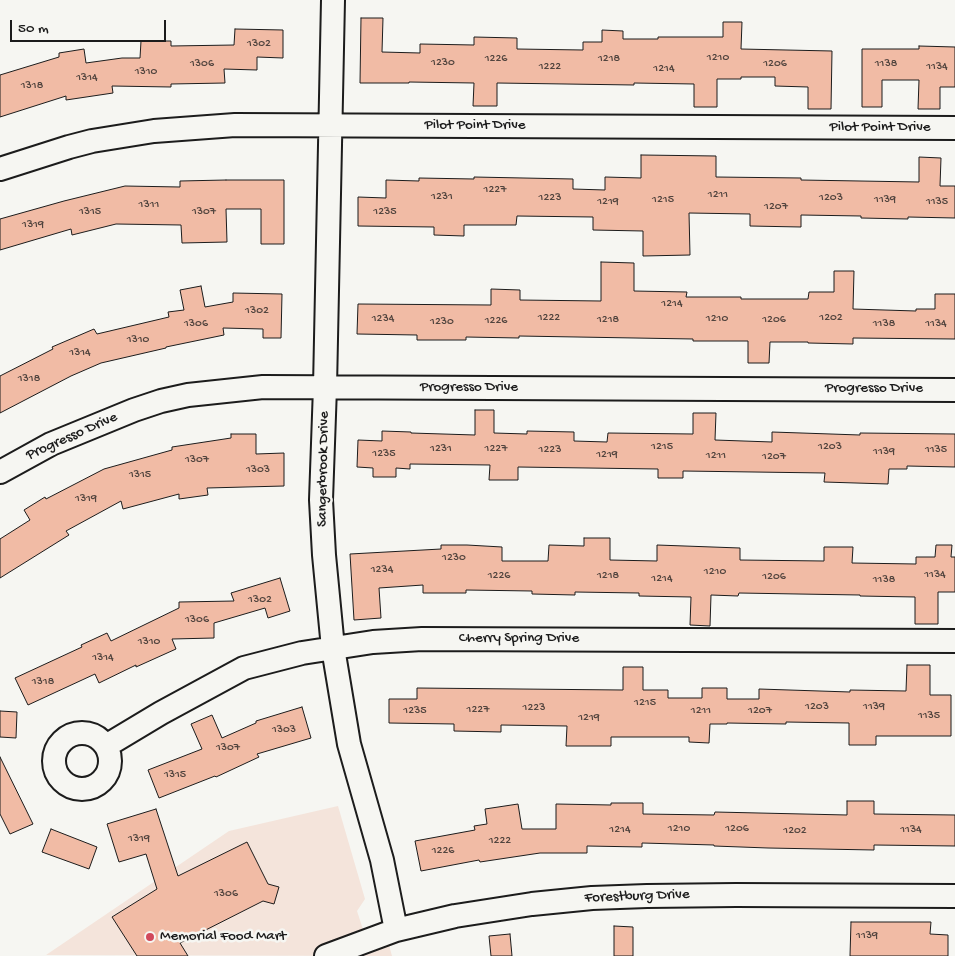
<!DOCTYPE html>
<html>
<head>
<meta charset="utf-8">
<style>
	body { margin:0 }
	#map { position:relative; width:955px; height:956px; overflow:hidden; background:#f6f6f2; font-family:"Gochi Hand",sans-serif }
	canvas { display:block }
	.scale { position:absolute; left:10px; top:20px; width:156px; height:22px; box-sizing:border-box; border:2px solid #1c1c1c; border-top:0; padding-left:6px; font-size:15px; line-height:18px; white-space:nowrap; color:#1c1c1c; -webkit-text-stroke:4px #f6f6f2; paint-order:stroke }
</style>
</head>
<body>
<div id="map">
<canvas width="955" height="956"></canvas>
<div class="scale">50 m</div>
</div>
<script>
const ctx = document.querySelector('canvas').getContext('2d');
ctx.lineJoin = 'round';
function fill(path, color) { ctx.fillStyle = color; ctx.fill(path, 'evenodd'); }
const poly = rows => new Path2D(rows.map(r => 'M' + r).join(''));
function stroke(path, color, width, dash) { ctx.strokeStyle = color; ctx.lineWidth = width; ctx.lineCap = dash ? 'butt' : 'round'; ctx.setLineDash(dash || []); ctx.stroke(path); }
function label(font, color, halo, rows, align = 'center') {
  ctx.font = font + ' "Gochi Hand",sans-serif'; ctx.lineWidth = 5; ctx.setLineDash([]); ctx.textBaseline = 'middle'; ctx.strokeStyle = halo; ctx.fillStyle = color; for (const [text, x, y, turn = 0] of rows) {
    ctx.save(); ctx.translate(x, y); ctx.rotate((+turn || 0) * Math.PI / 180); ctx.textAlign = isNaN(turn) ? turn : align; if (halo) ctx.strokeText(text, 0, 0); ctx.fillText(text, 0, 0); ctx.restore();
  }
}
const built = poly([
	[338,806,365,899,357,911,370,951,389,945,392,956,46,955,229,831]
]);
const building = poly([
	[361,18,383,18,382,52,420,53,420,44,474,45,474,37,517,38,517,49,583,50,583,42,602,42,602,30,623,31,623,39,658,39,658,37,723,37,723,22,742,22,741,49,832,51,831,109,808,109,808,87,775,86,775,77,741,77,741,79,717,79,717,107,694,107,694,84,634,83,634,85,497,83,497,106,473,106,474,83,409,82,409,83,360,83,361,18],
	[235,29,283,30,283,58,257,57,257,70,224,69,225,83,171,84,171,87,112,86,113,93,66,100,66,96,0,117,0,75,59,57,59,53,84,49,86,63,122,58,140,58,141,41,171,41,171,46,234,45,235,29],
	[919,46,955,47,955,87,940,87,940,109,918,109,919,80,882,80,882,107,862,107,862,49,919,49,919,46],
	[641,155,716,156,716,177,801,178,801,180,919,182,919,157,941,158,940,186,955,186,955,218,908,217,908,219,861,218,861,216,801,215,801,227,750,226,750,214,689,213,690,255,643,256,643,231,593,230,593,217,517,216,516,225,464,225,464,236,434,235,434,227,358,226,358,197,386,198,386,180,419,181,419,178,474,179,474,177,573,179,573,189,605,190,605,177,641,178,641,155],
	[226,180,284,180,284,244,261,244,261,209,226,209,227,242,182,243,181,225,116,224,72,235,71,229,0,250,0,219,64,201,125,186,180,187,180,181,226,180],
	[601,262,634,263,634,291,687,292,686,297,741,297,741,299,808,299,809,292,834,292,834,271,854,271,853,309,916,311,916,309,935,309,935,294,955,294,955,339,853,338,853,344,808,343,808,342,770,342,769,363,748,363,748,341,693,341,693,339,519,336,519,338,466,337,466,340,417,340,417,335,357,334,358,304,491,305,491,289,520,290,520,300,601,301,601,262],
	[201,286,205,307,233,302,233,293,282,294,281,338,263,338,263,329,223,328,224,335,166,347,166,348,101,363,71,376,0,413,0,376,53,349,52,347,94,329,97,334,169,317,168,312,184,310,180,290,201,286],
	[475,410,494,410,494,433,527,434,527,431,574,432,574,441,607,442,608,433,693,434,693,413,716,413,715,440,772,442,772,432,860,435,860,433,955,434,955,467,907,466,907,469,889,469,888,484,824,482,825,473,683,471,683,478,658,478,658,469,518,467,518,480,489,480,490,465,410,464,410,469,396,468,396,477,373,477,373,468,357,467,358,440,382,441,382,431,411,432,411,433,475,435,475,410],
	[231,434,256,434,256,454,284,453,284,486,207,488,208,495,179,499,179,494,123,509,121,501,66,531,69,535,0,578,0,539,30,520,24,510,45,497,46,499,104,469,172,450,172,447,231,438,231,434],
	[584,538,610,538,610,560,657,561,657,545,740,548,740,560,824,561,824,547,853,547,852,563,916,564,916,557,935,557,936,545,952,545,951,557,955,557,955,592,938,592,938,624,915,624,915,597,860,596,860,595,798,594,739,593,738,596,711,595,710,626,690,625,691,597,639,596,639,593,575,592,575,595,532,594,532,591,466,590,466,593,423,593,423,585,379,588,381,618,354,620,350,554,441,549,441,545,467,545,502,547,502,561,548,561,549,545,584,546,584,538],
	[280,578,290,611,268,618,265,608,214,623,214,638,172,639,176,649,136,667,136,665,99,683,95,674,28,705,15,678,82,647,81,645,107,633,111,641,179,608,179,602,234,601,231,593,280,578],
	[907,665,930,665,930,695,951,695,951,736,876,736,876,745,849,745,849,723,786,722,786,724,727,723,727,724,710,724,709,743,689,742,689,737,611,737,611,746,566,746,567,726,501,725,501,732,454,731,454,724,389,723,389,699,417,699,417,688,623,690,623,667,643,667,643,690,668,690,668,698,702,698,702,688,727,688,727,699,759,699,759,689,850,692,850,690,906,691,907,665],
	[302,707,311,738,257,754,259,757,216,777,215,776,159,798,148,770,202,749,191,724,212,715,222,738,256,723,256,721,302,707],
	[0,711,17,712,16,738,0,737,0,711],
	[0,757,33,824,10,834,0,814,0,757],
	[847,801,874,801,874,814,955,815,955,846,874,845,874,850,768,848,714,846,714,845,642,843,642,847,587,846,587,853,540,853,480,862,479,860,421,871,415,841,475,830,474,826,487,824,485,809,518,804,522,829,556,829,556,804,611,805,611,803,643,803,643,814,714,815,715,812,847,815,847,801],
	[156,809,178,876,247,842,268,884,279,887,274,904,263,901,180,943,188,956,137,956,112,917,157,889,146,854,119,862,107,824,156,809],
	[51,829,97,847,89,869,42,852,51,829],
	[851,922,931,922,930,934,948,935,948,956,850,956,851,922],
	[614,926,633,927,633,956,614,956,614,926],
	[510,934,512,956,491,956,489,936,510,934]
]);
const minor = poly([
	[333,0,325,387,321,500,324,555,333,648,349,744,382,860,396,930],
	[0,169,69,147,92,141,154,131,235,125,955,128],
	[0,472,51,444,134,410,161,401,188,395,263,387,955,390],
	'54 761a28 28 0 1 1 56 0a28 28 0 1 1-56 0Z',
	[106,746,161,713,244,668,302,653,373,642,422,639,955,641],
	[326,956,396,930,455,916,532,904,592,898,647,896,736,895,955,896]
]);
const markers = [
	[150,937,5,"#d1495b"]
];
const numberNames = [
	["1302",259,44],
	["1210",718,58],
	["1226",496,59],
	["1218",609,59],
	["1230",443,63],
	["1306",202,64],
	["1206",775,64],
	["1138",886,64],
	["1222",550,67],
	["1134",937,67],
	["1214",664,69],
	["1310",146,72],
	["1314",87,78],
	["1318",32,86],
	["1227",495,190],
	["1211",718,195],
	["1231",442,197],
	["1223",550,198],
	["1203",831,198],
	["1215",663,200],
	["1139",885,200],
	["1219",608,202],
	["1135",937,202],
	["1311",149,205],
	["1207",776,207],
	["1315",90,212],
	["1307",204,212],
	["1235",385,212],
	["1319",33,225],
	["1214",672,304],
	["1302",257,311],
	["1222",549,318],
	["1202",831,318],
	["1234",383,319],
	["1210",717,319],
	["1218",608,320],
	["1206",774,320],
	["1226",496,321],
	["1230",442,322],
	["1306",196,324],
	["1138",884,324],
	["1134",936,324],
	["1310",138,340],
	["1314",80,353],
	["1318",29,379],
	["1215",662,447],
	["1203",830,447],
	["1231",441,449],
	["1227",496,449],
	["1223",550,450],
	["1135",936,450],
	["1139",884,452],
	["1235",384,454],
	["1219",607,455],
	["1211",716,456],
	["1207",774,457],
	["1307",197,460],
	["1303",258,470],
	["1315",140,475],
	["1319",86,499],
	["1230",454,558],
	["1234",382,570],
	["1210",715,572],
	["1134",935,575],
	["1226",499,576],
	["1218",608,576],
	["1206",774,577],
	["1214",662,579],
	["1138",884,580],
	["1302",260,600],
	["1306",197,620],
	["1310",149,642],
	["1314",103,658],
	["1318",43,682],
	["1215",645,703],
	["1203",817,707],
	["1139",874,707],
	["1223",534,708],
	["1227",478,710],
	["1235",415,711],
	["1211",701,711],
	["1207",760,711],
	["1135",929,716],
	["1219",589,718],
	["1303",284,730],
	["1307",228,748],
	["1315",175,775],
	["1210",679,829],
	["1206",737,829],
	["1214",620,830],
	["1134",911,830],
	["1202",795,831],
	["1319",139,839],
	["1222",500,841],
	["1226",443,851],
	["1306",226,894],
	["1139",867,936]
];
const streetNames = [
	["Pilot Point Drive",475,126],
	["Pilot Point Drive",880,128],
	["Progresso Drive",469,388],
	["Progresso Drive",874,389],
	["Progresso Drive",72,437,-24],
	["Sangerbrook Drive",324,469,-89],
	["Cherry Spring Drive",519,639],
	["Forestburg Drive",637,897,-2]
];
const poiNames = [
	["Memorial Food Mart",160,937]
];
fill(built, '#f4e4db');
fill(building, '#f1bba5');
stroke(building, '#1c1c1c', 1);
stroke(minor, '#1c1c1c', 26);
stroke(minor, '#f6f6f2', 22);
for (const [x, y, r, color] of markers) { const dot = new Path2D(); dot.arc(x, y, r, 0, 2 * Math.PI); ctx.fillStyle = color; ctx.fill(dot); stroke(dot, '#f6f6f2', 2); }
label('12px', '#51443e', null, numberNames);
label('15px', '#1c1c1c', '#f6f6f2', streetNames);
label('15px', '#1c1c1c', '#f6f6f2', poiNames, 'left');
</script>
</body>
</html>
